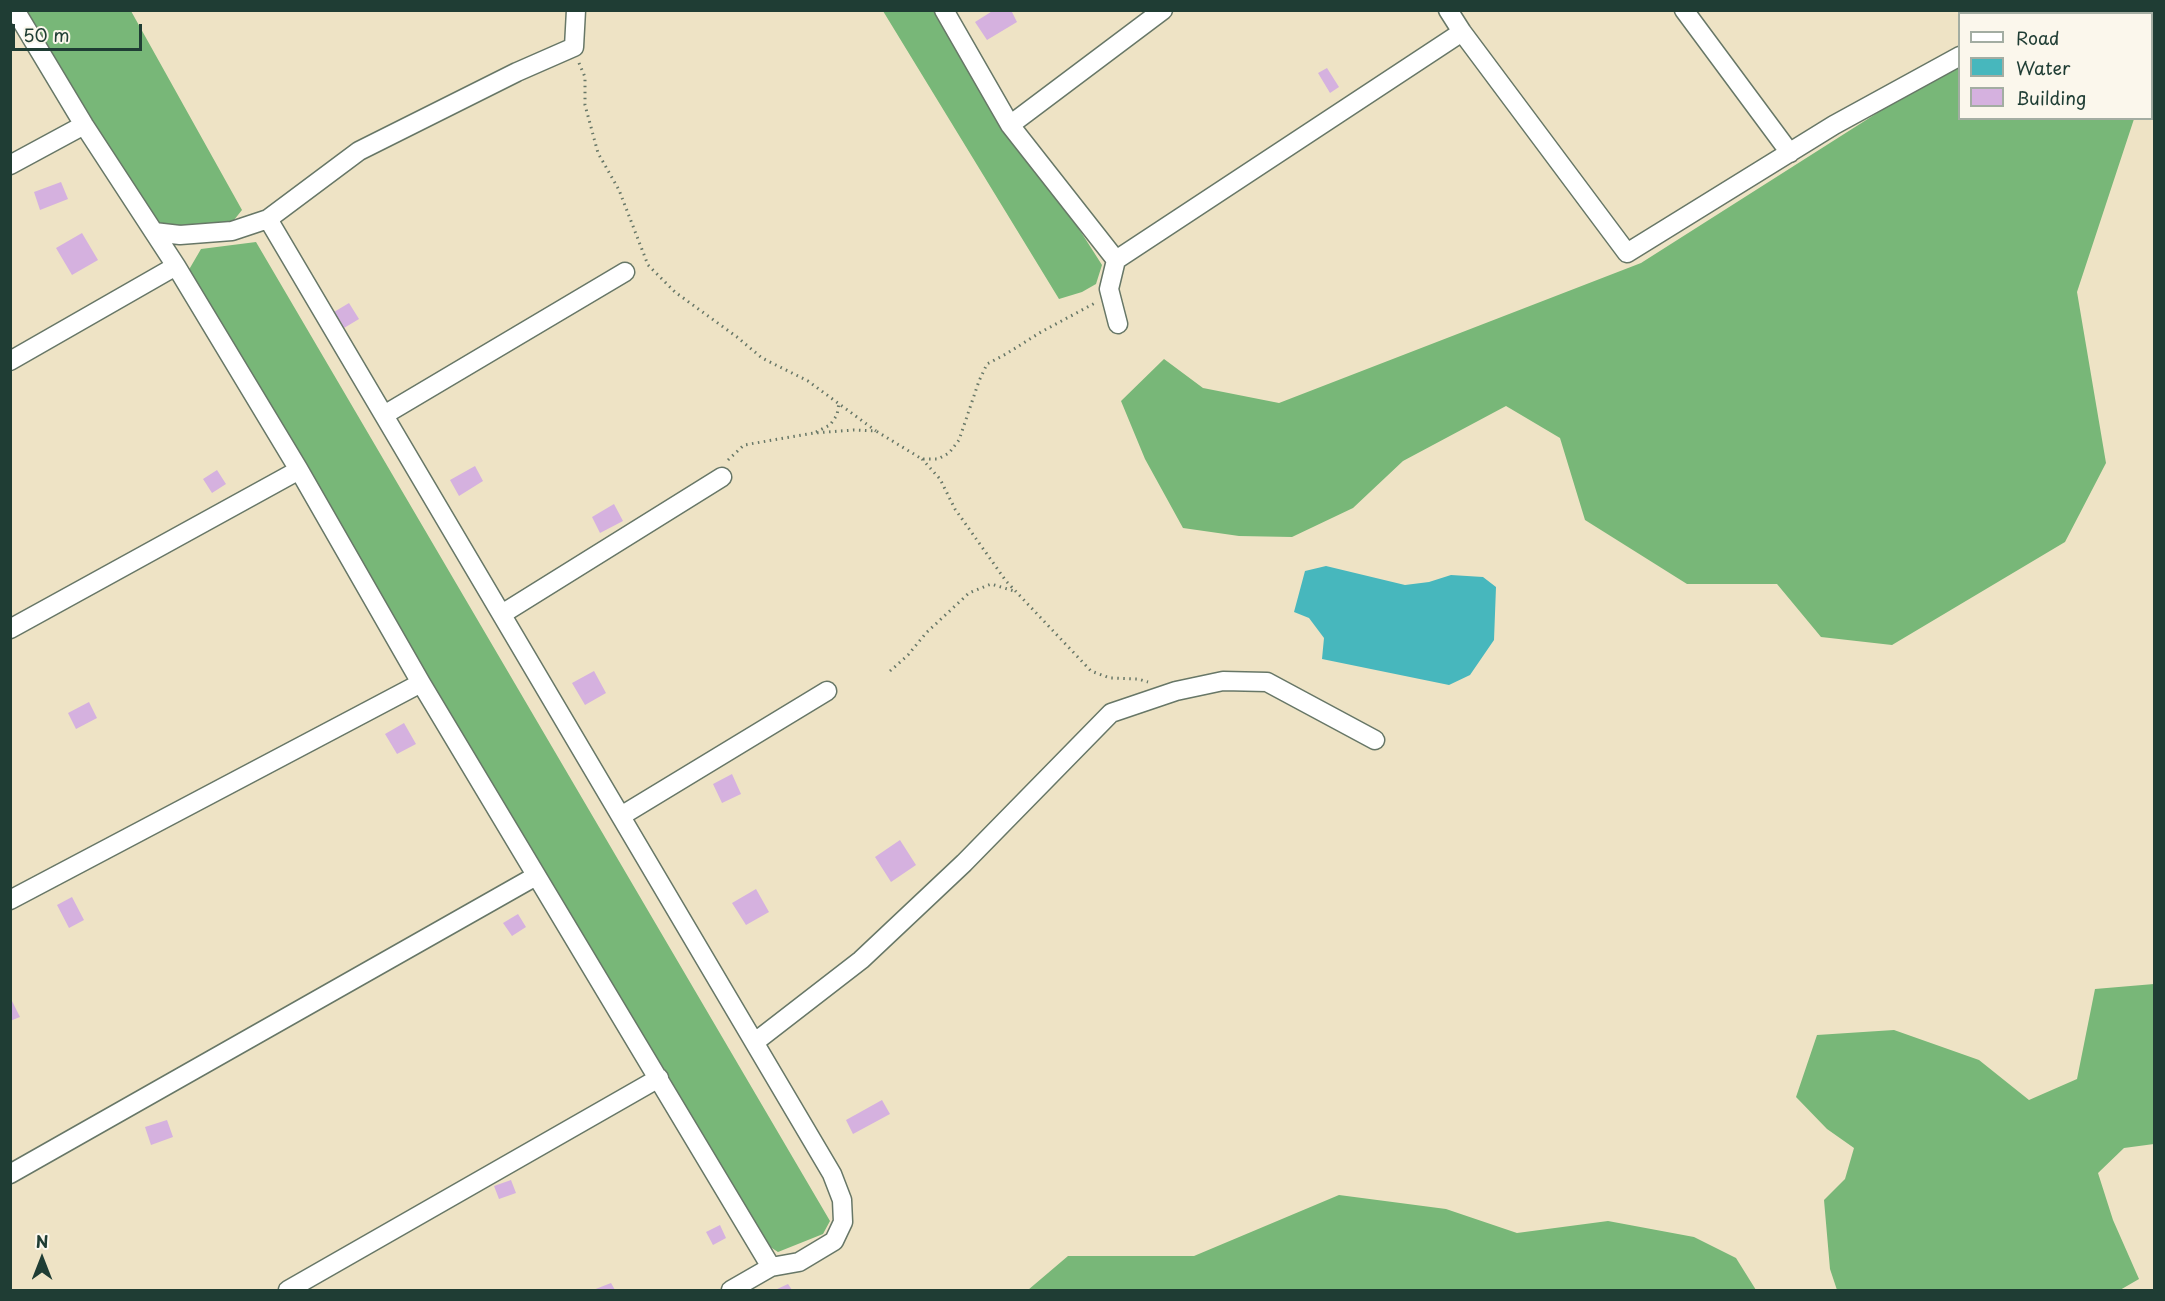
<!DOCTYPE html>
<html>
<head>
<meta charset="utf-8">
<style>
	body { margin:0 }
	#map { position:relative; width:2165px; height:1301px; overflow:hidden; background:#eee3c5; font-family:"Playpen Sans",sans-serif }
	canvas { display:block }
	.frame { position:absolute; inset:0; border:12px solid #1f3d34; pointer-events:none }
	.legend { position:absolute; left:1958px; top:12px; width:195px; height:108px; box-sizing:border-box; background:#fbf7ec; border:2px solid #a3ada2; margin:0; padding:8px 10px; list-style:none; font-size:18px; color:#1f3d34 }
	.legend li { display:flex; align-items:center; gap:12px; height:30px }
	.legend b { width:30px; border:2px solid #a3ada2 }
	.north { position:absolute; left:12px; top:1229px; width:60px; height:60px; -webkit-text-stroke:4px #fbf7ec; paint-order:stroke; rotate:0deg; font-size:16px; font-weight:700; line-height:24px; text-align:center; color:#1f3d34 }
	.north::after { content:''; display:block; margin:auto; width:21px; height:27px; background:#1f3d34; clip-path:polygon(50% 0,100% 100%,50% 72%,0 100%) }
	.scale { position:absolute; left:12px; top:24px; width:130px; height:27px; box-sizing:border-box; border:3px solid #1f3d34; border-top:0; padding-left:8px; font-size:18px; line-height:21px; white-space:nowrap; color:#1f3d34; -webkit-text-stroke:4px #fbf7ec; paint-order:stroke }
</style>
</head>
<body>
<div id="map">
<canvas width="2165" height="1301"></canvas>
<div class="frame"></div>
<ul class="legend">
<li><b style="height:8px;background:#fff"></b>Road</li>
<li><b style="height:16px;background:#47b7bd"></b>Water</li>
<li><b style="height:16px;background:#d5b1df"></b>Building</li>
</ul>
<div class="north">N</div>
<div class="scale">50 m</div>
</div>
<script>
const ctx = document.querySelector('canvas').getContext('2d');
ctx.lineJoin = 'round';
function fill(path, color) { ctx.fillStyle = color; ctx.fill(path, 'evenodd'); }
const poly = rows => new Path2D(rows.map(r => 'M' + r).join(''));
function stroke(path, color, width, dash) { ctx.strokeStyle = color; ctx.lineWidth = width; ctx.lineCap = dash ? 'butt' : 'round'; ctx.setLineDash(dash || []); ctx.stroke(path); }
const forest = poly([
	[2016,10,2154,11,2154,56,2152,65,2152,14,2014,14],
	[25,11,131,11,242,210,230,225,171,231,139,207],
	[883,11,940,11,1102,265,1096,284,1082,292,1059,299],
	[1959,61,1960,118,2134,119,2077,292,2106,463,2065,542,1892,645,1821,637,1777,584,1687,584,1585,520,1560,438,1506,406,1403,461,1353,508,1292,537,1239,536,1183,528,1145,459,1121,401,1164,359,1203,388,1279,403,1641,263],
	[256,242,830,1221,823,1234,778,1252,758,1239,187,273,201,249],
	[2154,984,2154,1144,2124,1148,2098,1173,2113,1220,2139,1279,2120,1290,1837,1290,1830,1269,1824,1200,1845,1179,1854,1148,1827,1129,1796,1097,1817,1035,1894,1030,1979,1060,2029,1100,2077,1079,2095,989],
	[1339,1195,1446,1209,1517,1233,1608,1221,1694,1237,1736,1258,1756,1290,1028,1290,1068,1256,1194,1256]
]);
const water = poly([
	[1326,566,1405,585,1429,582,1451,575,1483,577,1496,587,1494,640,1470,675,1449,685,1322,659,1324,638,1309,618,1294,612,1305,571]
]);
const building = poly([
	[994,10,1011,10,1017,22,987,40,975,22],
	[1327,68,1339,87,1330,93,1318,73],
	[61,182,68,199,40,210,34,192],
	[82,233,98,260,72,275,56,248],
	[349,303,359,319,344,328,334,312],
	[475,466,483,481,459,496,450,480],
	[217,470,226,484,212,493,203,479],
	[614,504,623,521,600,533,592,517],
	[594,671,606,693,585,705,572,683],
	[89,702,97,718,76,729,68,713],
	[404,723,416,744,397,754,385,734],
	[732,774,741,794,722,803,713,784],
	[900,840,916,865,891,882,875,857],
	[756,889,769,912,746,925,732,903],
	[72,897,84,920,69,928,57,905],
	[518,914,526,927,512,936,503,923],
	[10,997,20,1017,10,1021],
	[882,1100,890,1114,853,1134,846,1120],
	[167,1120,173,1137,151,1145,145,1127],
	[511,1180,516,1193,499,1199,494,1186],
	[720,1225,726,1238,713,1245,706,1232],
	[611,1283,615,1290,593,1290],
	[788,1284,792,1290,775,1290]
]);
const path = poly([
	[579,63,585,77,585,105,598,153,619,190,648,265,675,292,737,337,762,358,808,381,876,431],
	[816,432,830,425,837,415,839,403],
	[922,459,940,479,955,509,1006,581,1091,671,1110,678,1138,679,1148,682],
	[728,460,744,445,814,433,854,430,876,431,922,459,938,459,949,453,959,440,979,381,987,364,1006,354,1041,332,1095,303],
	[890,671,908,655,926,633,969,593,991,584,1014,591]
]);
const minor = poly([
	[15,10,84,125,176,266,299,470,421,683,771,1267],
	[944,10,1010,125,1116,260,1109,289,1118,324],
	[1448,10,1462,32,1627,253,1834,125,1960,56],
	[1684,10,1790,153],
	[1970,10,1972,14],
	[2040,14,2046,10],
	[1010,125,1163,10],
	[10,165,84,125],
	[268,219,832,1174,842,1200,843,1222,834,1241,799,1262,771,1267,731,1290],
	[154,232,180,235,232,231,268,219,359,151,517,72,574,47,576,10],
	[1116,260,1462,32],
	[10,361,176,266],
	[384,415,625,272],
	[502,614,722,477],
	[10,629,299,470],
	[621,816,827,691],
	[10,900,421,683],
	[755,1042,861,960,964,863,1111,713,1176,691,1223,681,1267,682,1375,740],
	[10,1174,536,876],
	[288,1290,659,1078]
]);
fill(forest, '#78b778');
fill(water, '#47b7bd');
fill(building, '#d5b1df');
stroke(minor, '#677767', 21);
stroke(path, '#677767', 3, [1.5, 4.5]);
stroke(minor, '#fff', 18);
</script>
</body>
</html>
